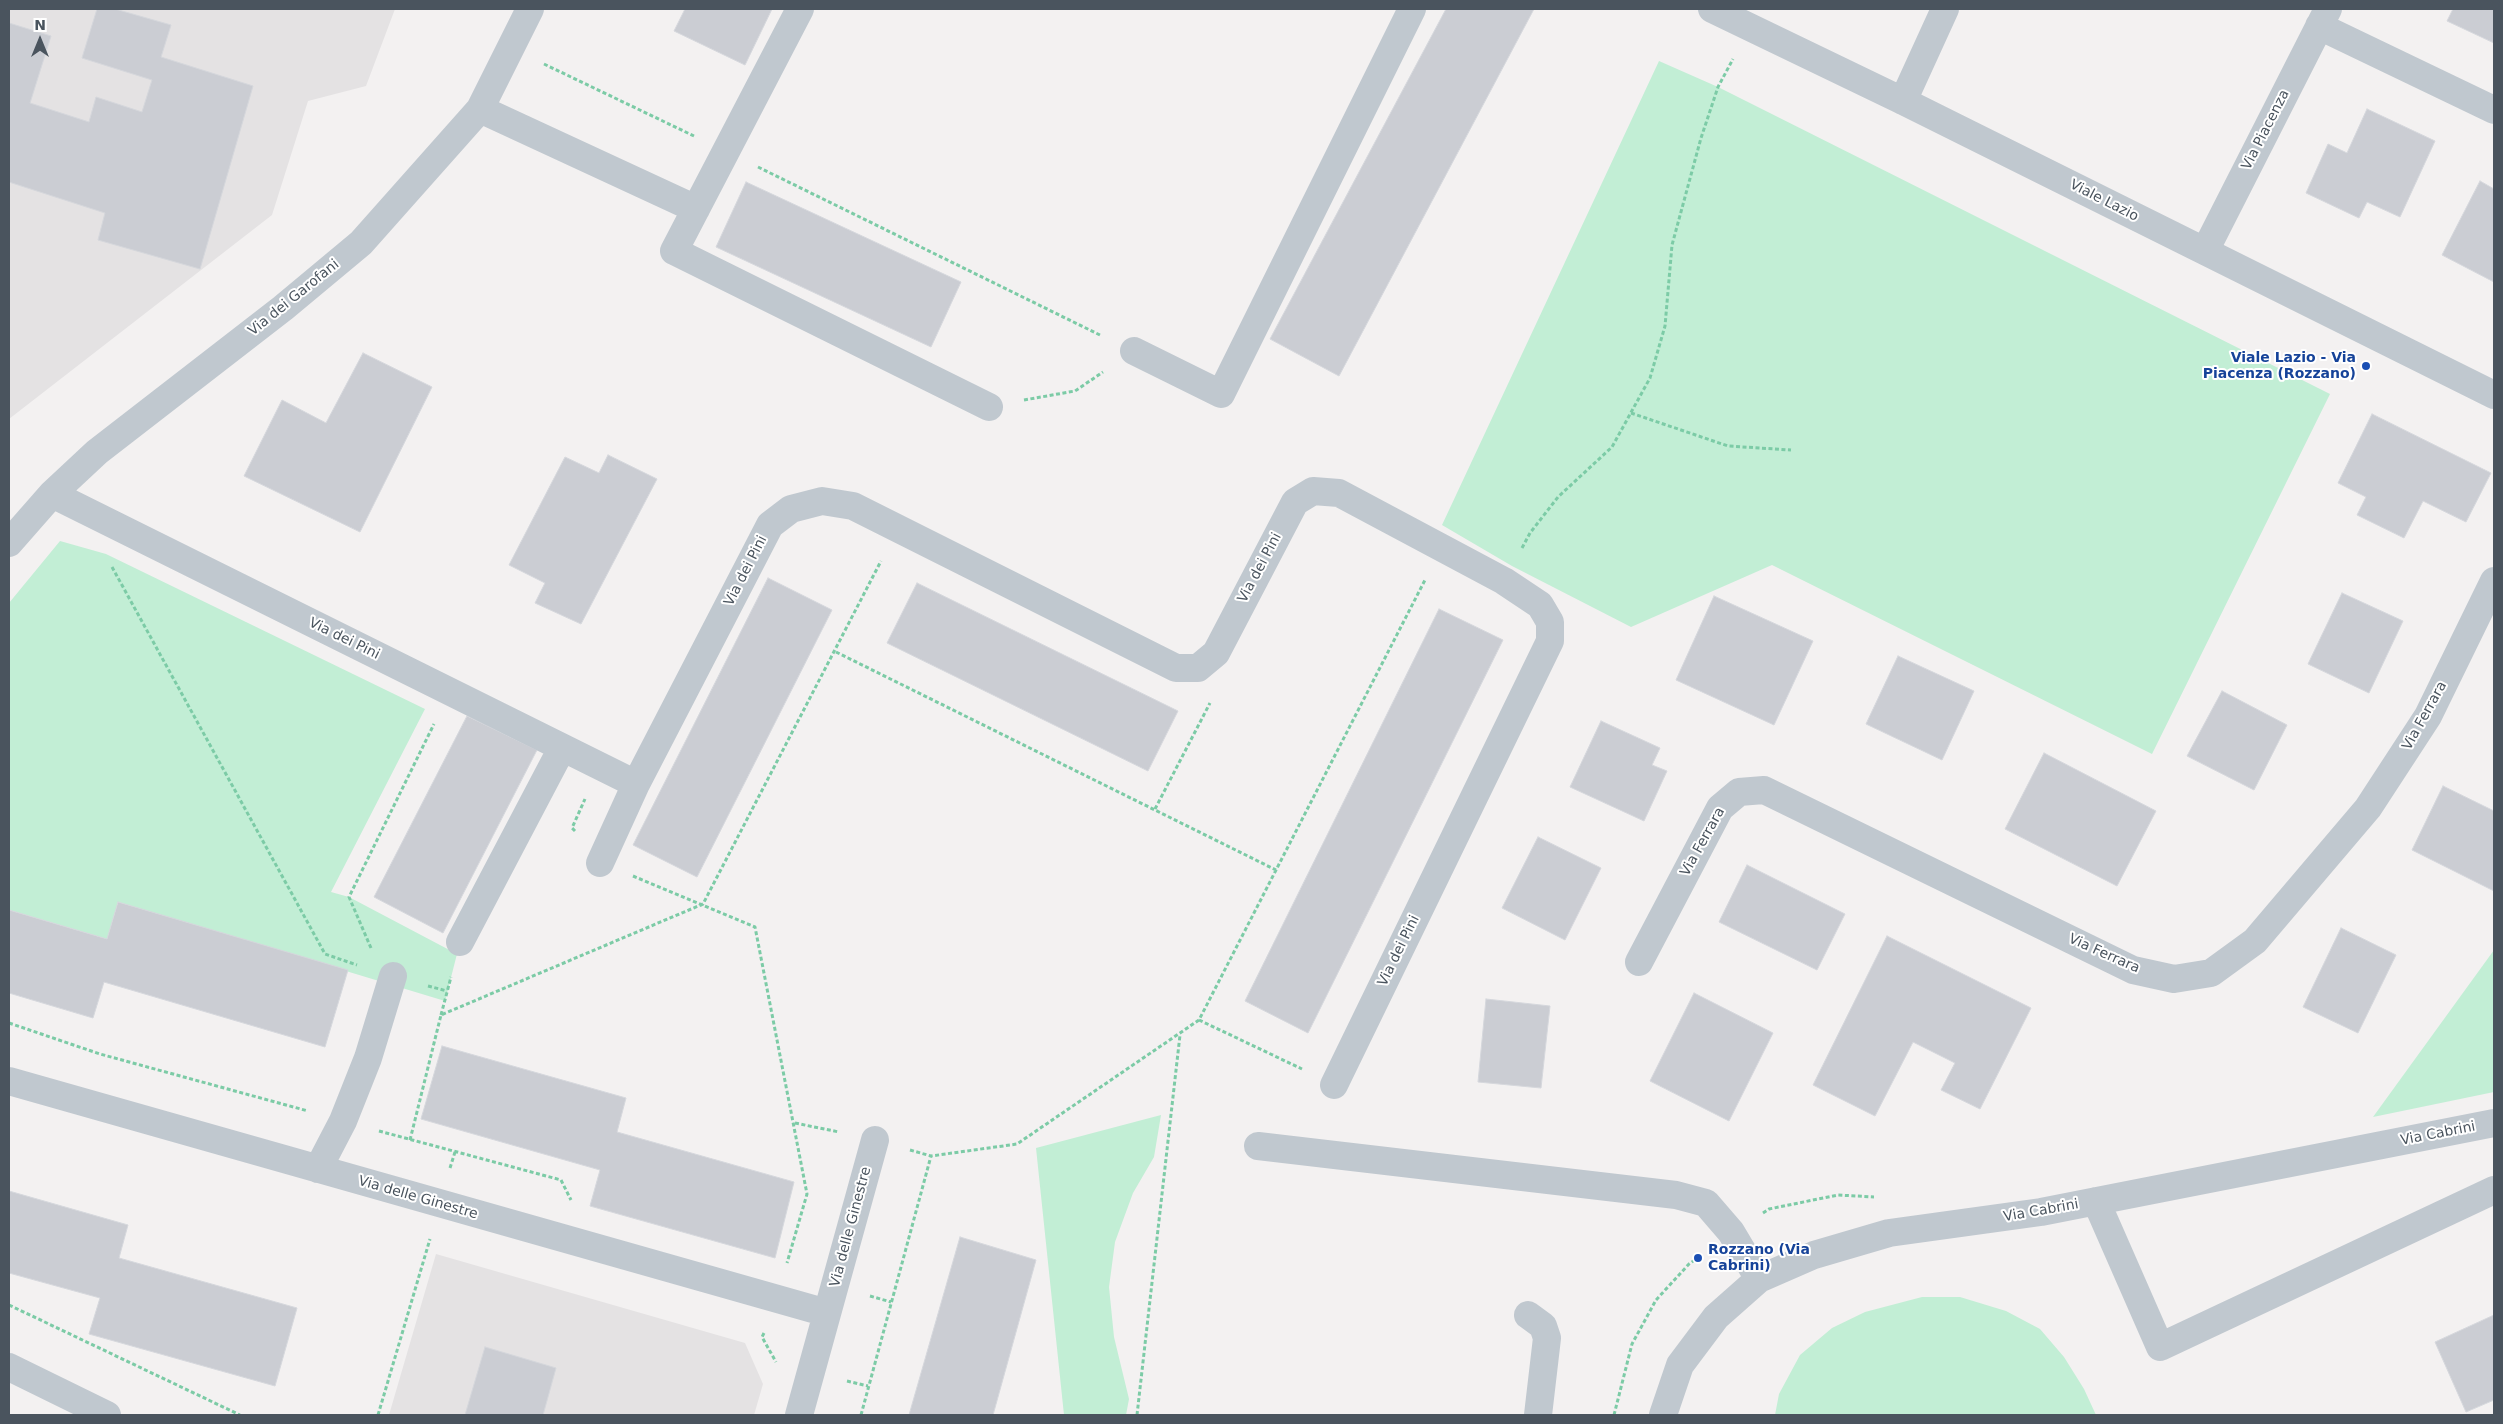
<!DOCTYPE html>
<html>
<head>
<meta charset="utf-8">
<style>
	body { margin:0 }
	#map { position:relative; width:2503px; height:1424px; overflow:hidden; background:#f3f1f1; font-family:"DejaVu Sans",sans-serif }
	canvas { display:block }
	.frame { position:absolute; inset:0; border:10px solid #4a545e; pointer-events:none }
	.north { position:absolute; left:15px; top:15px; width:50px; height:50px; -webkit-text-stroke:4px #fff; paint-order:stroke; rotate:0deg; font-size:14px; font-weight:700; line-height:20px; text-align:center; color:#4a545e }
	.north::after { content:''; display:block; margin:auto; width:18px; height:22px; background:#4a545e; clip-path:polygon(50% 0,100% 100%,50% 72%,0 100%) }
</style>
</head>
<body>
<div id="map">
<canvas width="2503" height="1424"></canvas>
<div class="frame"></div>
<div class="north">N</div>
</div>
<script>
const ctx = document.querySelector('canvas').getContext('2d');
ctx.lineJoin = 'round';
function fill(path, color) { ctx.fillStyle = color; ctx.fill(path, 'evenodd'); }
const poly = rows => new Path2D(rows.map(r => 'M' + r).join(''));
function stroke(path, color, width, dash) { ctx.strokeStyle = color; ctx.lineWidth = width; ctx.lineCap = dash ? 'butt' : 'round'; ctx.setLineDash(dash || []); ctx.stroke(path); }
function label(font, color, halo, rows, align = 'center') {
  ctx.font = font + ' "DejaVu Sans",sans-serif'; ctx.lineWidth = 4; ctx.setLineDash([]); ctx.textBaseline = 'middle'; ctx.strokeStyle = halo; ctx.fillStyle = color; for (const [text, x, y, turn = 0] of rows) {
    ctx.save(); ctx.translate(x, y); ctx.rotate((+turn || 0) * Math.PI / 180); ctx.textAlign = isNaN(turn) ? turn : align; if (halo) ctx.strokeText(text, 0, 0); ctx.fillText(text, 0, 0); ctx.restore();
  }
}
const education = poly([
	[9,9,395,9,366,86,308,101,272,215,9,419],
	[436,1254,745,1343,763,1384,754,1415,389,1415]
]);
const green = poly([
	[1659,61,1718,87,2330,394,2152,754,1772,565,1631,627,1512,566,1442,525],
	[60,541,106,554,425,709,331,892,349,897,457,954,445,1001,118,902,107,939,9,910,9,603],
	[2494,950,2494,1092,2373,1117],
	[1161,1115,1154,1157,1133,1193,1115,1242,1109,1287,1114,1337,1129,1399,1126,1415,1064,1415,1036,1148],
	[1922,1297,1960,1297,2006,1311,2040,1329,2064,1357,2084,1389,2096,1415,1775,1415,1779,1394,1800,1355,1832,1328,1865,1312]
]);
const building = poly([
	[97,9,115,9,171,25,161,57,253,86,200,269,98,240,105,213,9,182,9,23,51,36,30,103,89,122,96,97,142,112,152,80,82,58,97,9],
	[685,9,772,9,745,65,674,31,685,9],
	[1446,9,1534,9,1339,376,1270,339,1446,9],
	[2453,9,2494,9,2494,43,2447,21,2453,9],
	[2367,109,2435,141,2400,217,2367,202,2359,218,2306,193,2328,144,2347,153,2367,109],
	[2480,181,2494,189,2494,282,2442,255,2480,181],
	[746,182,961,282,931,347,716,247,746,182],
	[363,353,432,387,360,532,244,476,282,400,326,423,363,353],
	[2372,414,2491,473,2466,522,2423,501,2404,538,2357,515,2366,497,2338,483,2372,414],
	[608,455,657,479,581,624,535,603,545,583,509,565,565,457,599,473,608,455],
	[768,578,832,610,697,877,633,845,768,578],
	[917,583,1178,711,1148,771,887,643,917,583],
	[2342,593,2403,621,2369,693,2308,664,2342,593],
	[1714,596,1813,641,1774,725,1676,680,1714,596],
	[1439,609,1503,640,1308,1033,1245,1001,1439,609],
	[1898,656,1974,691,1942,760,1866,724,1898,656],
	[2222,691,2287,725,2254,790,2187,756,2222,691],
	[467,716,537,750,443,933,374,897,467,716],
	[1601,721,1660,748,1652,765,1667,771,1644,821,1570,787,1601,721],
	[2044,753,2156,811,2117,886,2005,829,2044,753],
	[2443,786,2494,811,2494,891,2412,850,2443,786],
	[1538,837,1601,868,1565,940,1502,908,1538,837],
	[1747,865,1845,914,1817,970,1719,922,1747,865],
	[118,902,348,970,325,1047,104,982,93,1018,9,993,9,910,107,939,118,902],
	[2341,928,2396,955,2358,1033,2303,1007,2341,928],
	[1887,936,2031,1008,1980,1109,1941,1090,1955,1063,1913,1042,1875,1116,1813,1085,1887,936],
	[1694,993,1773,1033,1729,1121,1650,1081,1694,993],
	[1486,999,1550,1006,1541,1088,1478,1082,1486,999],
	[442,1046,626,1098,617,1132,794,1182,775,1258,590,1206,600,1170,421,1119,442,1046],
	[9,1191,128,1225,119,1258,297,1308,275,1386,89,1334,100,1298,9,1273,9,1191],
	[960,1237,1036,1260,993,1415,909,1415,960,1237],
	[2494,1315,2494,1400,2466,1412,2435,1342,2494,1315],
	[485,1347,556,1368,543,1415,465,1415,485,1347]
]);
const path = poly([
	[544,64,694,136],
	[758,167,1102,336],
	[1024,400,1075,391,1103,372],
	[1631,413,1728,446,1791,450],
	[1522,548,1530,533,1558,497,1612,447,1650,378,1665,326,1672,245,1701,138,1718,87,1733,59],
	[112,567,325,954,357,965],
	[836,652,1276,870],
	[1155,809,1210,703],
	[575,831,572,828,585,799],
	[633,876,755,927,807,1194,787,1263],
	[371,948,349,897,434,724],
	[428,986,447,991],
	[441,1015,451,977],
	[1199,1020,1302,1069],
	[9,1023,100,1054,308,1111],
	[795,1123,839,1132],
	[379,1131,561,1180,571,1200],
	[410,1140,441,1015,703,904,881,561],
	[910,1150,931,1156,1017,1144,1199,1020,1425,580],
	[450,1168,455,1152],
	[1763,1213,1769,1209,1838,1195,1874,1197],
	[870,1296,891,1302],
	[9,1305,240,1415],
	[764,1333,762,1337,776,1362],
	[847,1381,868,1386],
	[378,1415,430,1239],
	[861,1415,931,1156],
	[1137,1415,1180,1035],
	[1614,1415,1632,1344,1656,1300,1689,1264,1702,1255]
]);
const minor = poly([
	[800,9,674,251,989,407],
	[1712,9,1903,101,2494,395],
	[2319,26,2494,110],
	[1903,101,1945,9],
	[480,109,696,209],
	[2205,251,2328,9],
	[1134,351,1221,394,1412,9],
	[52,494,636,784],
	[9,543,52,494,97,452,283,308,361,243,480,109,530,9],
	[600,863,636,784,770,525,791,509,822,501,853,506,1176,668,1198,668,1216,653,1295,502,1313,491,1339,493,1504,581,1540,605,1550,622,1550,641,1334,1085],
	[460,942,562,748],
	[1639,962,1720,808,1739,792,1764,790,2133,970,2174,979,2211,973,2255,941,2368,808,2428,716,2494,581],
	[9,1081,827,1313],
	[1258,1146,1676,1195,1706,1203,1731,1232,1759,1279],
	[318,1169,343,1121,368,1058,393,976],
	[2096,1201,2160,1347,2494,1190],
	[1528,1315,1543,1326,1547,1338,1538,1415],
	[9,1367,107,1415],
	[799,1415,875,1140],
	[1663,1415,1680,1365,1716,1317,1759,1279,1814,1255,1889,1233,2041,1212,2494,1123]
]);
const markers = [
	[2366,366,5,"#1a4fb4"],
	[1698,1258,5,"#1a4fb4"]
];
const streetNames = [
	["Via Piacenza",2266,130,-63],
	["Viale Lazio",2104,201,27],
	["Via dei Garofani",294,298,-39],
	["Via dei Pini",1260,568,-62],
	["Via dei Pini",746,571,-63],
	["Via dei Pini",344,639,26],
	["Via Ferrara",2425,716,-61],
	["Via Ferrara",1703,842,-61],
	["Via dei Pini",1399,951,-64],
	["Via Ferrara",2104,954,24],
	["Via Cabrini",2438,1134,-11],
	["Via delle Ginestre",418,1198,16],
	["Via Cabrini",2041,1211,-10],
	["Via delle Ginestre",851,1227,-75]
];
const transitNames = [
	["Viale Lazio - Via",2356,358],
	["Piacenza (Rozzano)",2356,374],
	["Rozzano (Via",1708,1250,"left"],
	["Cabrini)",1708,1266,"left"]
];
fill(education, '#e4e2e3');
fill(green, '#c2eed5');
fill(building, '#cbcdd3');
stroke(building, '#d5d7dc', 1);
stroke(path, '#7ccba6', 3, [4, 2.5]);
stroke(minor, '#c0c8cf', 28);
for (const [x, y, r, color] of markers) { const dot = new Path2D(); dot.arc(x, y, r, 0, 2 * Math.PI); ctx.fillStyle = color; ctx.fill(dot); stroke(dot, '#fff', 2); }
label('14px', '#4a545e', '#fff', streetNames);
label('bold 14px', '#164399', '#fff', transitNames, 'right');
</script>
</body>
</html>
